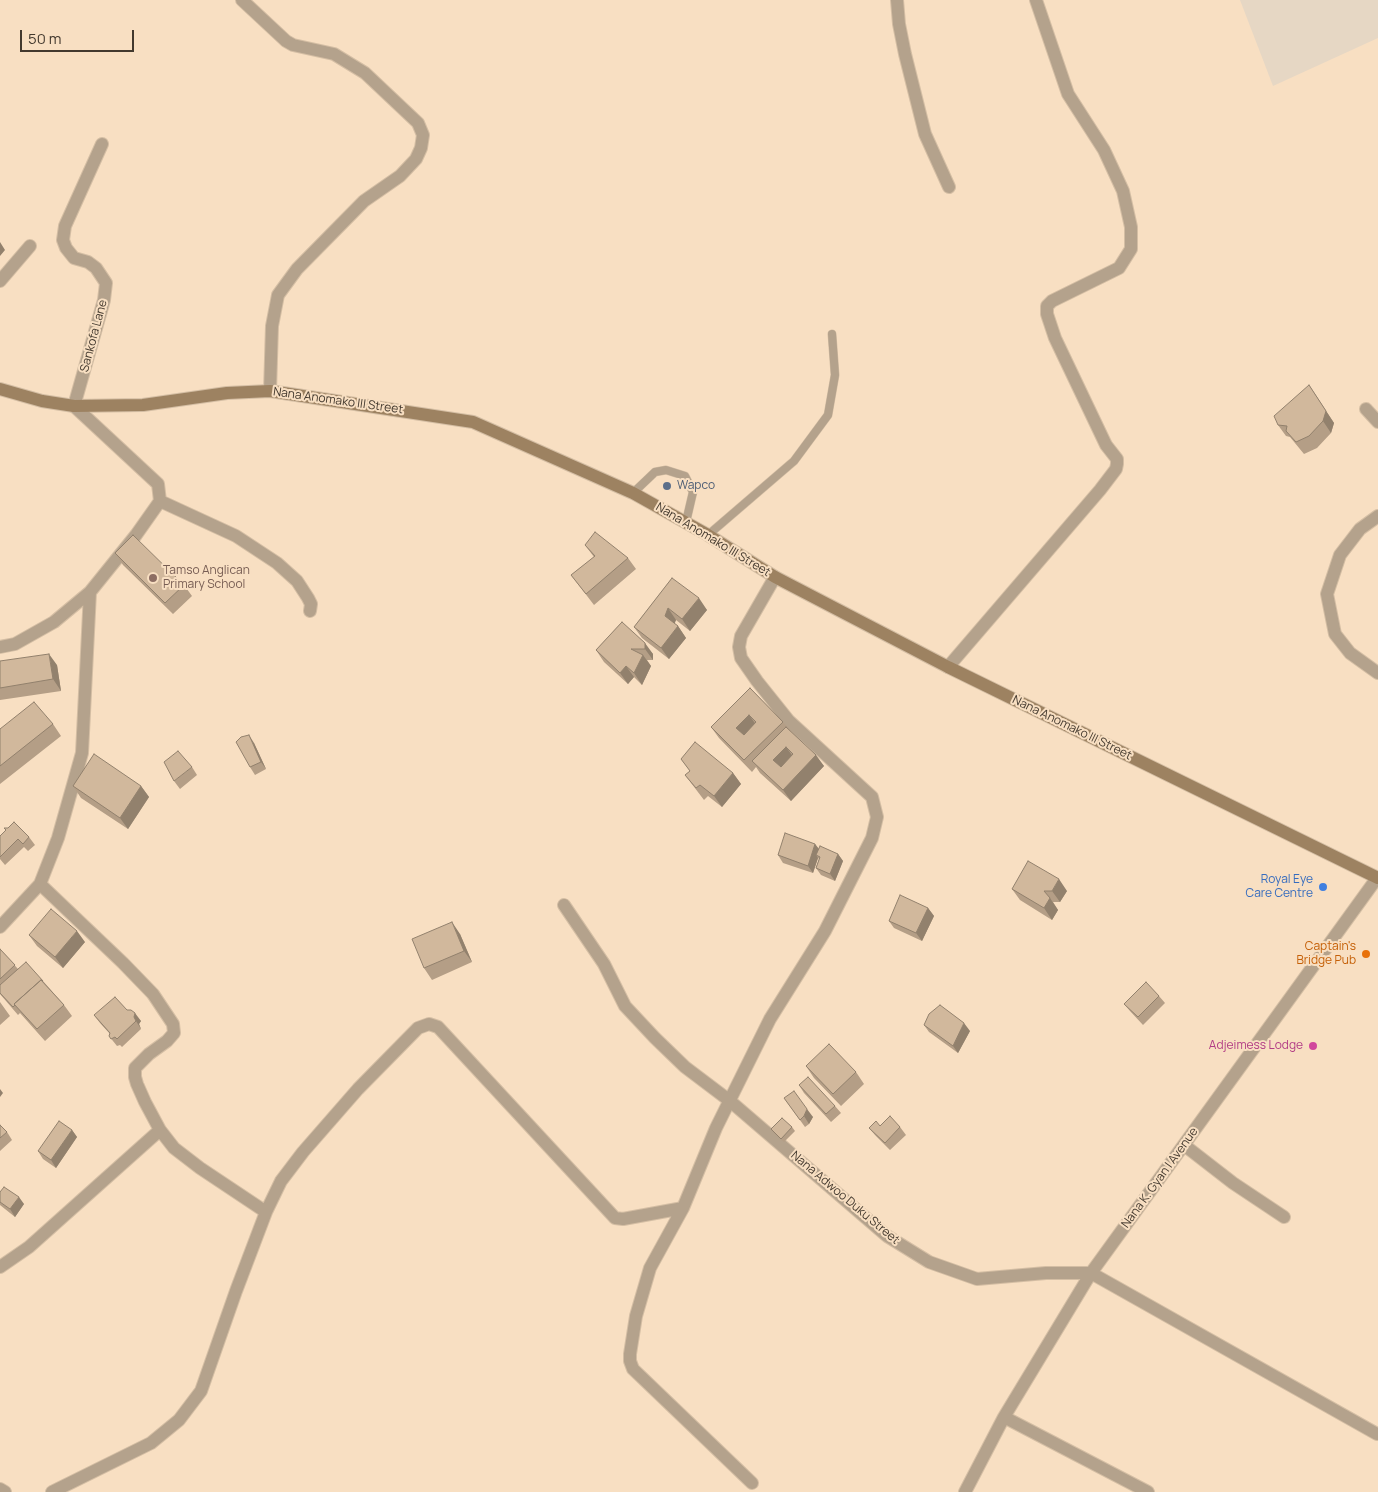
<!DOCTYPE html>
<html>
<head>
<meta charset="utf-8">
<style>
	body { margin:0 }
	#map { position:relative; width:1378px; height:1492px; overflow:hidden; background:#f8dfc2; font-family:Manrope,sans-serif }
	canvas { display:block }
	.scale { position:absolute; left:20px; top:30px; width:114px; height:22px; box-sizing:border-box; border:2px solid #43392e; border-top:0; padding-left:6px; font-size:15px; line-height:18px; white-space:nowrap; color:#43392e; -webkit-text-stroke:4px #f8dfc2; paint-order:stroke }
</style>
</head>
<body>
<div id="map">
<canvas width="1378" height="1492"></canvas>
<div class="scale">50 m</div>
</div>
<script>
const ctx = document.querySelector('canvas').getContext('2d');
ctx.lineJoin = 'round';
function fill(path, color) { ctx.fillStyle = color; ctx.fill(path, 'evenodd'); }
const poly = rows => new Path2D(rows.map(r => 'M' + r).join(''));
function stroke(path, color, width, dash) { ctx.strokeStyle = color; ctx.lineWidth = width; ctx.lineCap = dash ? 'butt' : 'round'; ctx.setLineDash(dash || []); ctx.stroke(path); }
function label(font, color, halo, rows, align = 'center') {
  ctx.font = font + ' Manrope,sans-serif'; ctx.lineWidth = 4; ctx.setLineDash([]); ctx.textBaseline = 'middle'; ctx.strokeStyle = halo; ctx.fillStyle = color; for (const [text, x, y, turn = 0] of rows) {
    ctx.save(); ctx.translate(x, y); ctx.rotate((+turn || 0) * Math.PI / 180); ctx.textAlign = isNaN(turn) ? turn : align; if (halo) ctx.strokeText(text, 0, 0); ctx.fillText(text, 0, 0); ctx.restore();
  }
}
const education = poly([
	[1240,0,1378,0,1378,38,1273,86]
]);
const lane = poly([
	[633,493,655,472,666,470,685,476,693,492,686,522],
	[708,535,794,461,828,415,835,375,832,334]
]);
const street = poly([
	[242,0,286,41,293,45,334,54,365,73,418,123,423,135,421,148,416,159,400,176,364,201,297,269,278,295,272,326,270,391],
	[897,0,899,24,905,54,925,134,949,187],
	[0,281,30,246],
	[1366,409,1378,422],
	[160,501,236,536,277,563,297,581,308,598,311,604,310,611],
	[1378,516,1360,529,1340,555,1327,594,1335,634,1350,653,1378,673],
	[0,647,15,644,54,622,90,592,136,535,160,501,158,484,74,406,104,300,106,283,96,268,88,262,74,258,66,248,63,240,65,226,102,144],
	[948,667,1100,490,1116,469,1117,464,1117,459,1106,445,1055,338,1047,314,1047,306,1052,301,1119,268,1131,249,1131,227,1123,191,1104,150,1068,94,1036,0],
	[40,884,123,963,153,994,173,1024,174,1033,167,1041,149,1054,135,1068,135,1077,137,1084,145,1102,160,1130,174,1148,200,1168,266,1212],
	[564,905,604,964,625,1006,655,1038,685,1067,730,1101,887,1236,929,1262,977,1279,1046,1273,1091,1273,1377,1434],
	[0,927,40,884,58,838,82,753,90,592],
	[1184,1145,1233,1183,1284,1217],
	[683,1208,716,1128,770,1019,825,931,872,838,877,817,872,797,789,721,757,681,741,658,739,647,741,636,775,577],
	[0,1267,29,1247,160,1130],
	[1004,1417,1148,1492],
	[0,1489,5,1492],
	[52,1492,151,1443,179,1420,201,1391,236,1291,266,1212,281,1181,303,1152,358,1089,418,1028,429,1024,438,1027,615,1218,623,1219,683,1208,650,1268,636,1316,630,1354,630,1361,633,1369,752,1483],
	[965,1492,1004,1417,1091,1273,1377,878]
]);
const secondary = poly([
	[0,389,42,401,74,406,143,405,227,393,270,391,473,422,633,493,708,535,775,577,948,667,1378,878]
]);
const wall = poly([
	[1309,385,1334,423,1331,433,1317,448,1304,454,1290,437,1286,436,1278,425],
	[585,545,628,558,636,569,594,605,571,575,594,557],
	[115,553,184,585,192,596,173,614,123,565],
	[672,578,707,610,690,631,676,620,674,623,678,626,686,638,669,659,642,638,634,627],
	[622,622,653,654,653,660,647,660,651,666,642,685,634,677,628,684,604,662,596,650],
	[0,661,57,665,61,691,0,700],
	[750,688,783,722,790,730,824,766,791,801,760,773,756,767,752,772,719,738,711,727],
	[53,724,61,736,0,784,0,729],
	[254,743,266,769,255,775,250,767],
	[681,759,733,773,741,784,722,807,708,796,704,800,685,775,690,771],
	[192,767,197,775,180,789,174,781],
	[73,786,141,786,149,797,128,829,81,798],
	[4,828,29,837,35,845,28,851,24,847,5,865,0,859,0,836,6,830],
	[815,844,819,849,838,854,843,861,835,881,821,875,816,868,819,859,818,858,813,873,783,863,778,855],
	[1012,889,1067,891,1060,902,1053,902,1058,910,1052,920,1020,900],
	[928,908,934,916,922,941,894,928,889,921],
	[460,934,472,962,432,980,424,968],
	[29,935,85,942,63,968,37,946],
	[0,949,18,969,43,981,64,1005,72,1016,45,1041,20,1013,18,1015,0,994],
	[1159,996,1165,1003,1143,1025,1130,1011,1124,1004],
	[0,1002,10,1016,0,1025],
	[127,1010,141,1021,139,1024,141,1029,122,1047,120,1045,117,1046,109,1036,110,1034,100,1023,94,1015],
	[924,1025,970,1031,958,1053,929,1032],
	[806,1066,856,1072,864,1084,841,1106,814,1078],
	[799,1085,835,1106,841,1113,831,1122,804,1093],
	[784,1098,813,1117,809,1124,805,1127],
	[0,1125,7,1132,12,1140,0,1151],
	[880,1126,900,1127,906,1135,890,1150,875,1135,869,1128],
	[792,1127,795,1131,784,1142,774,1133,771,1129],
	[72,1130,77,1137,56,1168,43,1159,38,1151],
	[0,1192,24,1204,15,1217,0,1205]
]);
const shadedWall = poly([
	[0,242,5,250,0,256],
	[1309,385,1334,423,1331,433,1323,421],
	[699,598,707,610,690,631,682,619],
	[668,608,676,620,673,628,665,616],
	[678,626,686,638,669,659,661,648],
	[645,643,653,654,653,660,645,649],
	[49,654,57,665,61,691,53,679],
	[643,655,651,666,642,685,634,673],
	[626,666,634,677,628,684,620,673],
	[749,715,757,726,744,740,736,728],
	[249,735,254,743,266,769,261,762],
	[786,747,794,758,781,771,773,760],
	[816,755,824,766,791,801,783,790],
	[733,773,741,784,722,807,714,796],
	[141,786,149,797,128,829,120,818],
	[815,844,821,852,816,855,818,858,813,873,808,866],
	[838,854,843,861,835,881,830,874],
	[1059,879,1067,891,1060,902,1052,891],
	[1050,898,1058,910,1052,920,1044,908],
	[928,908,934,916,922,941,916,933],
	[452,922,460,934,472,962,464,951],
	[77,931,85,942,63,968,55,957],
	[135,1013,141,1021,139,1024,141,1029,136,1021,134,1017],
	[964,1023,970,1031,958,1053,953,1046],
	[0,1089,3,1093,0,1097],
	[807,1109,813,1117,809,1124,804,1116],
	[72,1130,77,1137,56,1168,51,1160],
	[19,1197,24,1204,15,1217,10,1209]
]);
const building = poly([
	[1309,385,1326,411,1323,421,1309,436,1296,442,1286,431,1287,426,1278,425,1274,416,1309,385],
	[595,532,628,558,586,594,571,575,595,556,585,545,595,532],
	[133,535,184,585,165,603,115,553,133,535],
	[672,578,699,598,682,619,668,608,665,616,678,626,661,648,634,627,672,578],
	[622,622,645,643,645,649,631,649,643,655,634,673,626,666,620,673,596,650,622,622],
	[49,654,53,679,0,688,0,661,49,654],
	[750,688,783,722,744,760,711,727,750,688],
	[749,715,756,722,744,735,736,728,749,715],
	[34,702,53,724,0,766,0,729,34,702],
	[786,727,816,755,783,790,752,761,786,727],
	[786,747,793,754,781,767,773,760,786,747],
	[249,735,261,762,250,767,236,742,241,737,249,735],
	[695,742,733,773,714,796,700,785,696,788,685,775,690,771,681,759,695,742],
	[178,751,192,767,174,781,164,762,178,751],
	[94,754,141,786,120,818,73,786,94,754],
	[14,822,29,837,23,844,18,839,0,857,0,836,6,830,4,828,8,828,14,822],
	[785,833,815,844,808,866,778,855,785,833],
	[820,846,838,854,830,874,816,868,820,857,816,855,820,846],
	[1028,861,1059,879,1052,891,1044,891,1050,898,1044,908,1012,889,1028,861],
	[900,895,928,908,916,933,889,921,900,895],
	[51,909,77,931,55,957,29,935,51,909],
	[452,922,464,951,424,968,412,939,452,922],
	[0,949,15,965,0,979,0,949],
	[26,962,43,981,41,980,14,1004,15,1005,13,1007,0,993,0,985,26,962],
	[41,980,64,1005,37,1029,14,1004,41,980],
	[1146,982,1159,996,1138,1017,1124,1004,1146,982],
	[115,997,127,1010,131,1010,135,1013,134,1017,136,1021,117,1039,115,1037,111,1039,109,1036,110,1033,94,1015,115,997],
	[940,1005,964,1023,953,1046,924,1025,929,1014,940,1005],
	[829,1044,856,1072,833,1094,806,1066,829,1044],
	[808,1077,835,1106,826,1114,799,1085,808,1077],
	[794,1091,807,1109,804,1116,800,1120,784,1098,794,1091],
	[890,1116,900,1127,885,1143,869,1128,876,1121,880,1126,890,1116],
	[782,1118,792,1127,781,1139,771,1129,782,1118],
	[59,1121,72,1130,51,1160,38,1151,59,1121],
	[0,1125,7,1132,0,1138,0,1125],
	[4,1187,19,1197,10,1209,0,1202,0,1192,4,1187]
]);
const markers = [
	[667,486,5,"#5c6f8a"],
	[153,578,5,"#8d6e63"],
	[1323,887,5,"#3f7fe0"],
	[1366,954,5,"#e8710a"],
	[1313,1046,5,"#d1479c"]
];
const streetNames = [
	["Sankofa Lane",94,336,-75],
	["Nana Anomako III Street",338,401,8],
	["Nana Anomako III Street",713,540,31],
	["Nana Anomako III Street",1072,728,26],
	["Nana K. Gyan I Avenue",1160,1178,-54],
	["Nana Adwoo Duku Street",845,1198,40]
];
const serviceNames = [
	["Wapco",677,486]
];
const educationNames = [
	["Tamso Anglican",163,571],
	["Primary School",163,585]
];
const shopNames = [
	["Royal Eye",1313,880],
	["Care Centre",1313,894]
];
const foodNames = [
	["Captain's",1356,947],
	["Bridge Pub",1356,961]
];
const hotelNames = [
	["Adjeimess Lodge",1303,1046]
];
fill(education, '#e6d7c4');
stroke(lane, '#d4bea4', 9);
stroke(street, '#d4bea4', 14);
stroke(secondary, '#d4bea4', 14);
stroke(lane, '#b4a28c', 8);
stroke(street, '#b4a28c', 12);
stroke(secondary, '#9d8261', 12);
fill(wall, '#b49e86');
fill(shadedWall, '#92816d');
fill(building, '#d1b89c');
stroke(building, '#92816d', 1);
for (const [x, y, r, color] of markers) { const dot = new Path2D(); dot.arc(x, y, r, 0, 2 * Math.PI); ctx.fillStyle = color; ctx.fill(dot); stroke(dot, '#f8dfc2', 2); }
label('12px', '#43392e', '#f8dfc2', streetNames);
label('12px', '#4e5e75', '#f8dfc2', serviceNames, 'left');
label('12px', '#785e54', '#f8dfc2', educationNames, 'left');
label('12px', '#366cbe', '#f8dfc2', shopNames, 'right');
label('12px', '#c56008', '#f8dfc2', foodNames, 'right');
label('12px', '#b23c85', '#f8dfc2', hotelNames, 'right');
</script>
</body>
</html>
